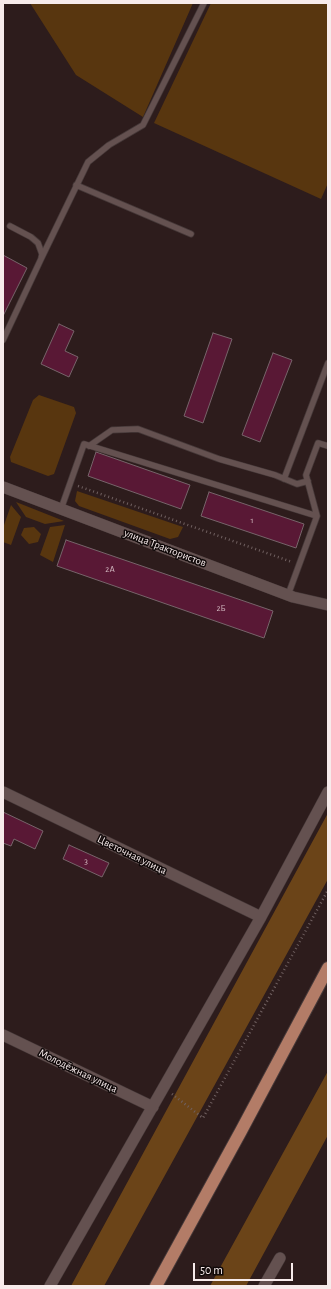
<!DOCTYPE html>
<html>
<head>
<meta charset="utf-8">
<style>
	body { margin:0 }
	#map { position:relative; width:331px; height:1289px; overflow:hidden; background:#2d1c1c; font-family:"Alegreya Sans",sans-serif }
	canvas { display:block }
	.frame { position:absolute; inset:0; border:4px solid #f7ebeb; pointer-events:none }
	.scale { position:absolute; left:193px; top:1263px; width:100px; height:18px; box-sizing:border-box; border:2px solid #f7ebeb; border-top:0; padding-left:5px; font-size:12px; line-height:14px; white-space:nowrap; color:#f7ebeb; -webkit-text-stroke:3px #100909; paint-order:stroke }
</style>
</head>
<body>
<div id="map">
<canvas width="331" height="1289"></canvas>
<div class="frame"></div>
<div class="scale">50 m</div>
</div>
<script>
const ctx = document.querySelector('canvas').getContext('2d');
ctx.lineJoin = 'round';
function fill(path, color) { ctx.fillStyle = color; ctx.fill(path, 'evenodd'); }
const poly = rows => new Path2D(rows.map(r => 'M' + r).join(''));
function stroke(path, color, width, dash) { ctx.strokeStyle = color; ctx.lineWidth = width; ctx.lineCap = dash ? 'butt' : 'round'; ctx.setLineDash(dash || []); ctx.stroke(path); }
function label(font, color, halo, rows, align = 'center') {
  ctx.font = font + ' "Alegreya Sans",sans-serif'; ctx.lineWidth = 3; ctx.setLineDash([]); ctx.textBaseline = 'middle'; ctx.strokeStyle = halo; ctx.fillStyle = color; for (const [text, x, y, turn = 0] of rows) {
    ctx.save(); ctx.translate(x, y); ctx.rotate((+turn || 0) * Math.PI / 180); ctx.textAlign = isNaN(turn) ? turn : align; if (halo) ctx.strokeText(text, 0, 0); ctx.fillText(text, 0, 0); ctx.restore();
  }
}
const green = poly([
	[30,3,193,3,143,117,76,75],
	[211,3,328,3,328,183,321,199,154,123],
	[39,395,74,407,76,413,54,474,48,476,11,462,10,457,33,400],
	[77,491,183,527,178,537,170,539,79,506,75,501],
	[16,502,64,521,45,524,26,517],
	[11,505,21,517,11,545,3,542,3,528],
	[65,525,53,562,40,555,50,527],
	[34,527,41,534,38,542,29,544,21,535,24,528]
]);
const forest = poly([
	[328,813,328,879,104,1286,71,1286],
	[328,1071,328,1135,246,1286,210,1286]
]);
const building = poly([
	[3,255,27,268,3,316,3,255],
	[59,324,74,331,65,351,78,357,69,377,41,364,59,324],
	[213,333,232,339,203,423,184,416,213,333],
	[273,353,292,360,260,442,242,435,273,353],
	[96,452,190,485,181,509,88,476,96,452],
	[209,492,304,524,296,548,201,516,209,492],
	[66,540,273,611,264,638,57,566,66,540],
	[3,812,43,831,35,849,14,839,11,846,3,843,3,812],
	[69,845,109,863,102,877,63,859,69,845]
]);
const path = poly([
	[78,486,292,562],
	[172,1094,203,1118,328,890]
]);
const lane = poly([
	[76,185,191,234],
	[41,259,88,162,109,145,143,125,204,3],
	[3,340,41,259,42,254,38,243,31,237,10,226],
	[89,446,112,430,138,429,219,459,275,475,297,484,308,481],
	[284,479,328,363],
	[61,509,84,444,317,516,288,595],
	[317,516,306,475,318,443,328,446]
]);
const street = poly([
	[3,487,293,597,328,605],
	[3,792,261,917],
	[3,1035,153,1107],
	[50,1286,261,917,328,792],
	[264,1286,280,1258]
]);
const primary = poly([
	[156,1286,241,1131,328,968]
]);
const numberNames = [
	["1",252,520],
	["2А",110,569],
	["2Б",221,608],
	["3",86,861]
];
const streetNames = [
	["улица Трактористов",165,548,21],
	["Цветочная улица",132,855,26],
	["Молодёжная улица",78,1071,26]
];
fill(green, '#58360f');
fill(forest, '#6b4418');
fill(building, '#591835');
stroke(building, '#77646a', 1);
stroke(lane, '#463939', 7);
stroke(street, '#463939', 12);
stroke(primary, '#463939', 14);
stroke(path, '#706060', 2.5, [1, 3]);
stroke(lane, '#645150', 5.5);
stroke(street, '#645150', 11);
stroke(primary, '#b37c67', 12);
label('9px', '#d0b6be', null, numberNames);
label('11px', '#f7ebeb', '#100909', streetNames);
</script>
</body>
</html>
